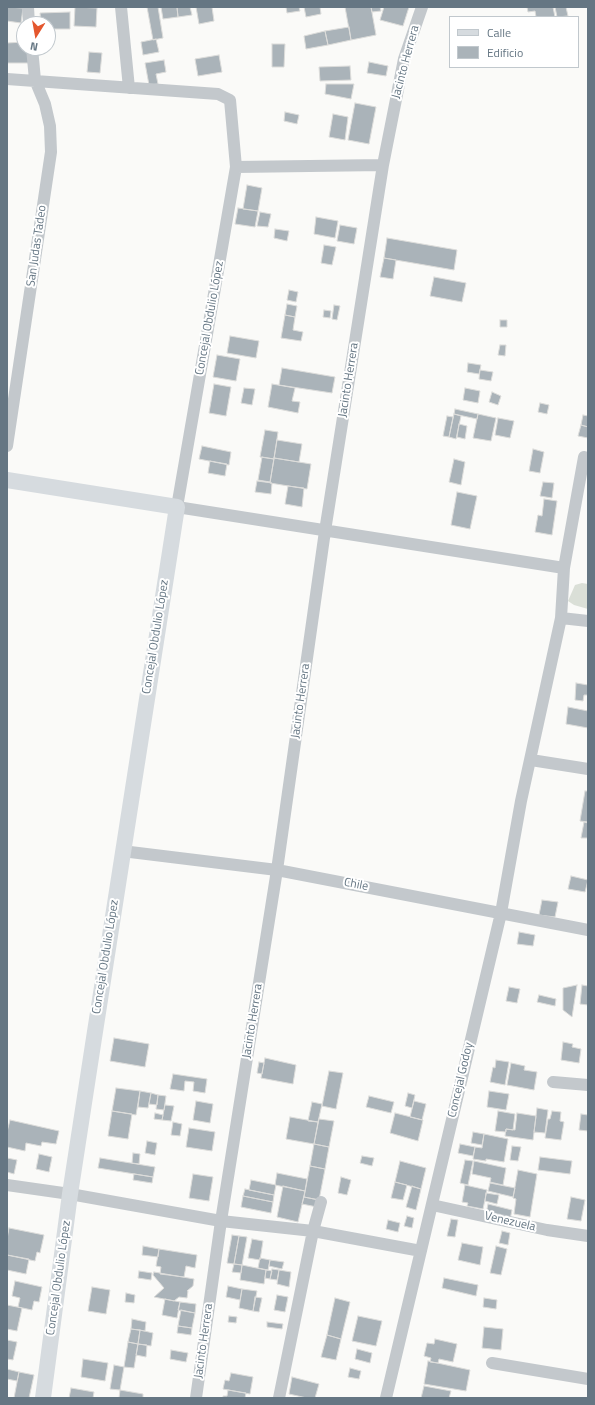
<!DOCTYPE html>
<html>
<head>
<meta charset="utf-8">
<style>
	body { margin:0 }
	#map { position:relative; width:595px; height:1405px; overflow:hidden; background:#fafaf8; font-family:"Titillium Web",sans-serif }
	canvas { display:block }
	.frame { position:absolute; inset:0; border:8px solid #657683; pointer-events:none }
	.legend { position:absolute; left:449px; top:16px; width:130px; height:52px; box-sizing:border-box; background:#fff; border:1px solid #c1c8cd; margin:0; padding:5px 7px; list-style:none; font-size:12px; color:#657683 }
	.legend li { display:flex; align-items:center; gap:8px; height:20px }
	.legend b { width:20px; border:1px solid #c1c8cd }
	.north { position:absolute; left:16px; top:16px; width:40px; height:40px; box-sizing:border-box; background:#fff; border:1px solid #c1c8cd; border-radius:50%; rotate:191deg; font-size:11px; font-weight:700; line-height:16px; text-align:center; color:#657683 }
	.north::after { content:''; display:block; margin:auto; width:14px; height:18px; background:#e4572e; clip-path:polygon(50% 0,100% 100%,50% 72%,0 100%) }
</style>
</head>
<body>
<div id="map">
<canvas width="595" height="1405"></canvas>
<div class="frame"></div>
<ul class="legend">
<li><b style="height:5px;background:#d6dbdf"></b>Calle</li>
<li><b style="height:11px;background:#aab3b9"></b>Edificio</li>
</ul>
<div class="north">N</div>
</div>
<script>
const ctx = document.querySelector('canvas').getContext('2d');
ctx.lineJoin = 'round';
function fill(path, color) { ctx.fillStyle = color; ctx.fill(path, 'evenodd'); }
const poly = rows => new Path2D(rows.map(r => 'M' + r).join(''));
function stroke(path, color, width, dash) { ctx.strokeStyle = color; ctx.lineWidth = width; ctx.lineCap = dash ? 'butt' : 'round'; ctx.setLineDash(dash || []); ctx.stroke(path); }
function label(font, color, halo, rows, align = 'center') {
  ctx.font = font + ' "Titillium Web",sans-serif'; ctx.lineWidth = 4; ctx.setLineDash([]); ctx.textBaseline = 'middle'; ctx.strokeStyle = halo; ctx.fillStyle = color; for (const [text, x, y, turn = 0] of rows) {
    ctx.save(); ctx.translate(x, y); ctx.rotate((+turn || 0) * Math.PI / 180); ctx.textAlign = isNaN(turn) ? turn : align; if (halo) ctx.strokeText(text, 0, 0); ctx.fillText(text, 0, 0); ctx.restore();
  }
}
const green = poly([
	[582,583,588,584,588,609,574,605,568,601,575,585]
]);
const building = poly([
	[7,7,23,8,21,23,7,21,7,7],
	[75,7,97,8,96,27,74,26,75,7],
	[147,7,158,7,163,38,153,40,147,7],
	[161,7,177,7,178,17,163,19,161,7],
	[177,7,190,7,192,15,178,17,177,7],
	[196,7,212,7,214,21,199,24,196,7],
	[286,7,299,7,300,11,287,13,286,7],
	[304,7,320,7,321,14,306,17,304,7],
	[345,7,371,7,376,35,351,40,345,7],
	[371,7,380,7,381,11,372,12,371,7],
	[384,7,409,7,403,26,380,20,384,7],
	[527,7,553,7,555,17,536,17,535,11,528,12,527,7],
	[555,7,566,7,568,16,557,17,555,7],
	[70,12,70,29,48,29,48,24,41,24,40,13,70,12],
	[349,27,351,40,328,45,325,31,349,27],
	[325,31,328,45,306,49,304,36,325,31],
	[156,39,159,52,143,55,141,42,156,39],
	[24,42,24,48,28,48,29,63,7,63,7,43,24,42],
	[272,44,285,44,284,67,272,67,272,44],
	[89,52,102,53,100,73,87,72,89,52],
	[219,55,222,72,198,76,195,59,219,55],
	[164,60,166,72,156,74,158,84,149,85,145,63,164,60],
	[369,62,388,66,386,76,367,73,369,62],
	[350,66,351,80,320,81,319,67,350,66],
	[326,84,354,84,351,99,325,94,326,84],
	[355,103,376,107,369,144,348,140,355,103],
	[285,112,299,115,297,124,284,121,285,112],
	[333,114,348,117,345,140,329,137,333,114],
	[247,185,262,188,258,211,243,209,247,185],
	[238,208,258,211,255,227,235,224,238,208],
	[260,212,271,214,268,227,257,226,260,212],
	[316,217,338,221,335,238,314,234,316,217],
	[340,225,357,228,354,244,337,241,340,225],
	[275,229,289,231,287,241,274,238,275,229],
	[387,238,457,250,454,270,384,258,387,238],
	[324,245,336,247,332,265,321,263,324,245],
	[384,258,396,260,393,279,380,277,384,258],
	[434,277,466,283,462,302,430,296,434,277],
	[289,290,298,292,296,302,287,300,289,290],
	[287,304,297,306,295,317,285,315,287,304],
	[334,305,340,306,337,320,332,319,334,305],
	[324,310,331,311,330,318,323,317,324,310],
	[285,315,295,317,293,330,303,332,301,341,281,338,285,315],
	[500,320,507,320,507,327,500,327,500,320],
	[230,336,259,341,256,358,227,353,230,336],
	[500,345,506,345,505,356,498,355,500,345],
	[217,355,240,359,236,381,213,377,217,355],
	[468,363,481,365,479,374,467,372,468,363],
	[282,368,335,377,332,393,279,385,282,368],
	[480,370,493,372,491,381,479,379,480,370],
	[214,384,231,387,226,416,209,413,214,384],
	[272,384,295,388,292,401,300,402,298,413,268,407,272,384],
	[244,388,255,389,252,405,241,403,244,388],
	[465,388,480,391,478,403,463,400,465,388],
	[492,392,501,396,498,405,489,402,492,392],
	[540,403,549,405,547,414,538,412,540,403],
	[455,409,478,414,477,419,454,414,455,409],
	[454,414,461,416,456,439,449,437,454,414],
	[478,414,496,418,491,441,473,438,478,414],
	[583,415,588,416,588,427,581,425,583,415],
	[447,416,453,417,449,437,443,436,447,416],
	[498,418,514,421,510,438,495,435,498,418],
	[459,424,467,426,465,439,457,437,459,424],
	[581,425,588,427,588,438,578,436,581,425],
	[265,430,278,432,274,459,260,457,265,430],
	[277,440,302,444,299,462,274,458,277,440],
	[202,446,231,452,229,465,199,459,202,446],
	[533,449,544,452,540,473,529,471,533,449],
	[262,457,274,459,270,482,258,480,262,457],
	[274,458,311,464,307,489,270,483,274,458],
	[454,459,465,462,461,485,449,482,454,459],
	[210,461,227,464,225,476,208,473,210,461],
	[257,481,272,483,271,494,255,492,257,481],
	[543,482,554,483,552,498,540,496,543,482],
	[288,486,304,488,302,507,285,504,288,486],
	[457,492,477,496,470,529,451,525,457,492],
	[544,499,557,501,552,535,535,532,538,515,542,516,544,499],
	[576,683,588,685,588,695,584,695,583,701,575,700,576,683],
	[568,707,588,711,588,728,566,724,568,707],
	[585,791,588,791,588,822,580,821,585,791],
	[584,822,588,823,588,838,581,838,584,822],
	[571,876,588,880,585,892,568,889,571,876],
	[542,900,558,902,555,917,539,915,542,900],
	[519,932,535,935,533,946,517,944,519,932],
	[577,985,572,1017,563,1010,563,988,577,985],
	[582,985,588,986,588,1005,580,1004,582,985],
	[509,987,520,989,517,1003,506,1001,509,987],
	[539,995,556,999,555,1006,537,1002,539,995],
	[114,1038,149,1044,145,1067,110,1061,114,1038],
	[563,1042,573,1044,572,1047,581,1049,579,1063,561,1060,563,1042],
	[265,1058,296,1065,293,1084,261,1078,265,1058],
	[496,1060,509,1062,505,1085,490,1082,493,1067,495,1068,496,1060],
	[259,1062,264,1063,262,1074,257,1073,259,1062],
	[511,1063,525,1066,524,1070,537,1072,534,1090,507,1085,511,1063],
	[329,1071,343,1073,336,1109,322,1106,329,1071],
	[173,1074,207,1079,205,1093,193,1091,194,1082,185,1081,184,1091,170,1089,173,1074],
	[116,1088,140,1091,136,1115,112,1111,116,1088],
	[140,1091,151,1093,148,1108,138,1107,140,1091],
	[489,1091,509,1094,506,1110,487,1107,489,1091],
	[151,1093,158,1095,157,1105,149,1104,151,1093],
	[408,1093,415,1095,412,1108,405,1106,408,1093],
	[158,1095,166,1096,164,1110,156,1109,158,1095],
	[369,1096,394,1102,391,1113,366,1107,369,1096],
	[196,1101,213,1104,210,1123,193,1120,196,1101],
	[414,1101,426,1104,422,1120,410,1117,414,1101],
	[312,1102,322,1104,318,1122,308,1121,312,1102],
	[165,1105,174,1106,171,1121,162,1120,165,1105],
	[537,1108,548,1110,545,1133,534,1132,537,1108],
	[112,1111,132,1114,128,1139,108,1136,112,1111],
	[498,1111,515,1114,513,1130,506,1129,506,1132,495,1131,498,1111],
	[552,1111,561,1112,560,1121,564,1122,561,1140,545,1138,548,1119,550,1119,552,1111],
	[155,1113,163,1115,162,1120,154,1119,155,1113],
	[395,1113,423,1120,418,1141,390,1133,395,1113],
	[517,1113,536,1116,533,1140,505,1136,506,1129,515,1130,517,1113],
	[581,1114,588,1115,588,1131,579,1130,581,1114],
	[290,1117,318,1122,314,1144,286,1139,290,1117],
	[319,1119,334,1121,329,1147,314,1144,319,1119],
	[10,1120,59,1131,56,1144,42,1142,41,1146,26,1143,25,1151,7,1147,7,1132,10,1120],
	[173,1122,182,1124,180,1136,171,1135,173,1122],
	[189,1128,215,1132,212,1151,186,1147,189,1128],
	[473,1132,484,1134,482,1145,471,1143,473,1132],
	[484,1134,508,1139,504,1162,486,1159,486,1161,473,1159,475,1147,482,1148,484,1134],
	[147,1141,157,1143,155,1155,145,1153,147,1141],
	[314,1144,329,1147,325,1169,310,1166,314,1144],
	[460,1144,475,1147,473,1156,458,1153,460,1144],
	[512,1146,521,1147,518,1161,510,1160,512,1146],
	[133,1153,140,1154,139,1164,132,1163,133,1153],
	[39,1154,52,1157,49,1172,36,1169,39,1154],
	[362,1156,374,1158,372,1166,360,1163,362,1156],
	[540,1157,572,1161,570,1174,538,1170,540,1157],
	[7,1158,17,1160,14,1174,7,1172,7,1158],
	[100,1158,155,1167,153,1177,98,1168,100,1158],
	[465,1160,473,1161,468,1185,460,1183,465,1160],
	[400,1161,426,1168,421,1189,395,1182,400,1161],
	[474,1161,506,1168,503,1185,490,1182,491,1178,472,1174,474,1161],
	[310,1166,325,1169,319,1200,304,1197,310,1166],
	[518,1170,537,1174,530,1217,514,1214,516,1199,513,1198,518,1170],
	[277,1173,307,1179,305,1191,275,1185,277,1173],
	[134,1174,153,1177,152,1183,133,1180,134,1174],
	[193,1174,213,1177,209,1201,189,1198,193,1174],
	[341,1177,351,1180,347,1195,338,1193,341,1177],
	[251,1180,276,1185,274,1195,249,1190,251,1180],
	[395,1182,407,1185,403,1200,391,1198,395,1182],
	[490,1183,515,1188,513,1197,488,1191,490,1183],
	[465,1185,487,1190,483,1209,467,1206,468,1203,462,1202,465,1185],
	[283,1186,305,1191,298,1222,277,1217,283,1186],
	[412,1186,421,1189,416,1210,406,1207,412,1186],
	[245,1189,274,1195,273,1202,243,1196,245,1189],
	[486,1193,499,1195,497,1204,485,1201,486,1193],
	[243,1196,273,1202,271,1213,241,1207,243,1196],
	[304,1197,319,1200,317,1207,302,1204,304,1197],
	[571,1197,585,1200,581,1221,567,1219,571,1197],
	[488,1204,512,1210,510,1220,486,1214,488,1204],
	[407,1216,414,1218,412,1228,404,1226,407,1216],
	[451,1219,458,1220,455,1237,447,1236,451,1219],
	[388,1220,400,1223,398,1232,386,1229,388,1220],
	[9,1228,44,1235,40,1253,37,1252,35,1261,7,1255,7,1239,9,1228],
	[502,1231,510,1233,508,1245,499,1243,502,1231],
	[232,1235,239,1236,234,1264,227,1263,232,1235],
	[239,1236,247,1237,242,1265,234,1264,239,1236],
	[252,1239,263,1241,260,1260,248,1258,252,1239],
	[462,1243,483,1247,480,1265,458,1260,462,1243],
	[143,1246,159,1249,158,1257,142,1255,143,1246],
	[496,1246,507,1249,501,1275,490,1273,496,1246],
	[159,1249,197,1255,195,1268,186,1266,184,1277,160,1274,161,1267,156,1266,159,1249],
	[7,1255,29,1259,26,1274,7,1270,7,1255],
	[260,1258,270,1260,268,1270,258,1268,260,1258],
	[270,1260,284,1262,282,1269,269,1266,270,1260],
	[234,1264,242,1265,241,1273,232,1272,234,1264],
	[242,1265,266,1270,264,1284,240,1280,242,1265],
	[272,1269,279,1270,277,1280,270,1279,272,1269],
	[266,1270,272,1271,270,1279,265,1278,266,1270],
	[279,1270,291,1272,289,1287,277,1284,279,1270],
	[139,1271,152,1273,151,1280,138,1278,139,1271],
	[154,1272,194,1279,193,1286,187,1291,188,1291,187,1298,179,1297,174,1301,154,1297,164,1288,153,1275,154,1272],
	[444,1278,478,1285,476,1296,442,1288,444,1278],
	[15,1281,42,1287,39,1302,34,1301,32,1310,18,1307,20,1298,12,1296,15,1281],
	[228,1286,242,1289,240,1300,226,1297,228,1286],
	[92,1287,110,1290,106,1314,88,1311,92,1287],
	[242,1289,257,1291,253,1311,239,1308,242,1289],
	[126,1293,135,1295,134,1303,125,1302,126,1293],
	[277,1295,288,1297,285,1312,274,1310,277,1295],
	[255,1297,262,1298,259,1312,253,1311,255,1297],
	[335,1298,350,1302,341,1339,327,1335,335,1298],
	[484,1298,497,1300,496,1309,483,1307,484,1298],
	[165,1299,180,1302,177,1318,162,1315,165,1299],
	[180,1302,196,1304,195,1313,178,1310,180,1302],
	[7,1305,22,1308,17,1331,7,1329,7,1305],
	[181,1310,195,1313,192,1328,178,1326,181,1310],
	[229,1316,237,1317,236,1323,228,1322,229,1316],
	[358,1316,382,1321,376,1346,352,1341,358,1316],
	[132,1319,146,1322,145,1331,131,1329,132,1319],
	[267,1322,283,1324,282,1329,267,1327,267,1322],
	[178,1326,192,1328,191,1335,177,1333,178,1326],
	[484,1327,503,1329,501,1350,482,1348,484,1327],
	[131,1329,140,1330,138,1344,128,1342,131,1329],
	[140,1330,153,1333,151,1346,138,1344,140,1330],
	[327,1335,341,1339,336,1360,321,1357,327,1335],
	[435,1339,457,1344,453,1362,439,1359,438,1363,430,1362,431,1358,424,1356,427,1343,434,1344,435,1339],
	[7,1340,17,1342,13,1360,7,1359,7,1340],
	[128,1342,138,1344,134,1368,124,1367,128,1342],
	[138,1344,147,1345,146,1357,136,1355,138,1344],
	[357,1349,372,1353,370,1363,355,1359,357,1349],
	[171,1350,188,1353,186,1362,170,1359,171,1350],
	[83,1359,108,1363,105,1381,81,1377,83,1359],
	[428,1361,470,1370,466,1391,424,1384,428,1361],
	[114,1365,124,1367,120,1390,110,1389,114,1365],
	[350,1368,361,1371,359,1379,348,1377,350,1368],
	[7,1369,19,1372,17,1381,7,1379,7,1369],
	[19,1372,34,1375,29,1398,14,1398,19,1372],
	[231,1373,253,1377,250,1394,223,1389,225,1380,229,1381,231,1373],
	[292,1377,319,1384,315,1398,307,1398,289,1394,292,1377],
	[424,1386,451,1391,449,1398,421,1398,424,1386],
	[71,1388,94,1392,93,1398,69,1398,71,1388],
	[120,1390,143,1394,143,1398,119,1398,120,1390],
	[228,1390,246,1393,245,1398,223,1398,223,1396,227,1396,228,1390]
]);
const street = poly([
	[28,7,29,24],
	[121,7,129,88],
	[7,79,218,94,230,100,236,167,177,507,564,568],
	[236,167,383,165],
	[7,446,51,152,50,126,45,104,35,80,32,48],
	[561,618,588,621],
	[531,760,588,769],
	[122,851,277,870,588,930],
	[553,1082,588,1085],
	[7,1185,70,1194,221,1221,313,1231,421,1251],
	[432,1205,547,1230,588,1236],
	[492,1363,588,1379],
	[196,1398,221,1221,277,870,325,531,383,165,404,59,422,7],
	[279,1398,313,1231,321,1202],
	[386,1398,501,913,521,801,561,618,564,568,584,457,588,458]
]);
const secondary = poly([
	[7,480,177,507,94,1038,70,1194,43,1398]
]);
const streetNames = [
	["Jacinto Herrera",406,62,-75],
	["San Judas Tadeo",37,246,-82],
	["Concejal Obdulio López",210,318,-80],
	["Jacinto Herrera",349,380,-81],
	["Concejal Obdulio López",156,637,-81],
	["Jacinto Herrera",301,701,-82],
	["Chile",356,885,11],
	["Concejal Obdulio López",106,957,-81],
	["Jacinto Herrera",253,1021,-81],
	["Concejal Godoy",461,1080,-77],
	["Venezuela",510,1222,13],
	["Concejal Obdulio López",59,1278,-82],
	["Jacinto Herrera",204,1341,-82]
];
fill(green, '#dadfd7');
fill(building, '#aab3b9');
stroke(building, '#dcdcda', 1);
stroke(street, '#c3c8cc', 12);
stroke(secondary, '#d6dbdf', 16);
label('12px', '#657683', '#fff', streetNames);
</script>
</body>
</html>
